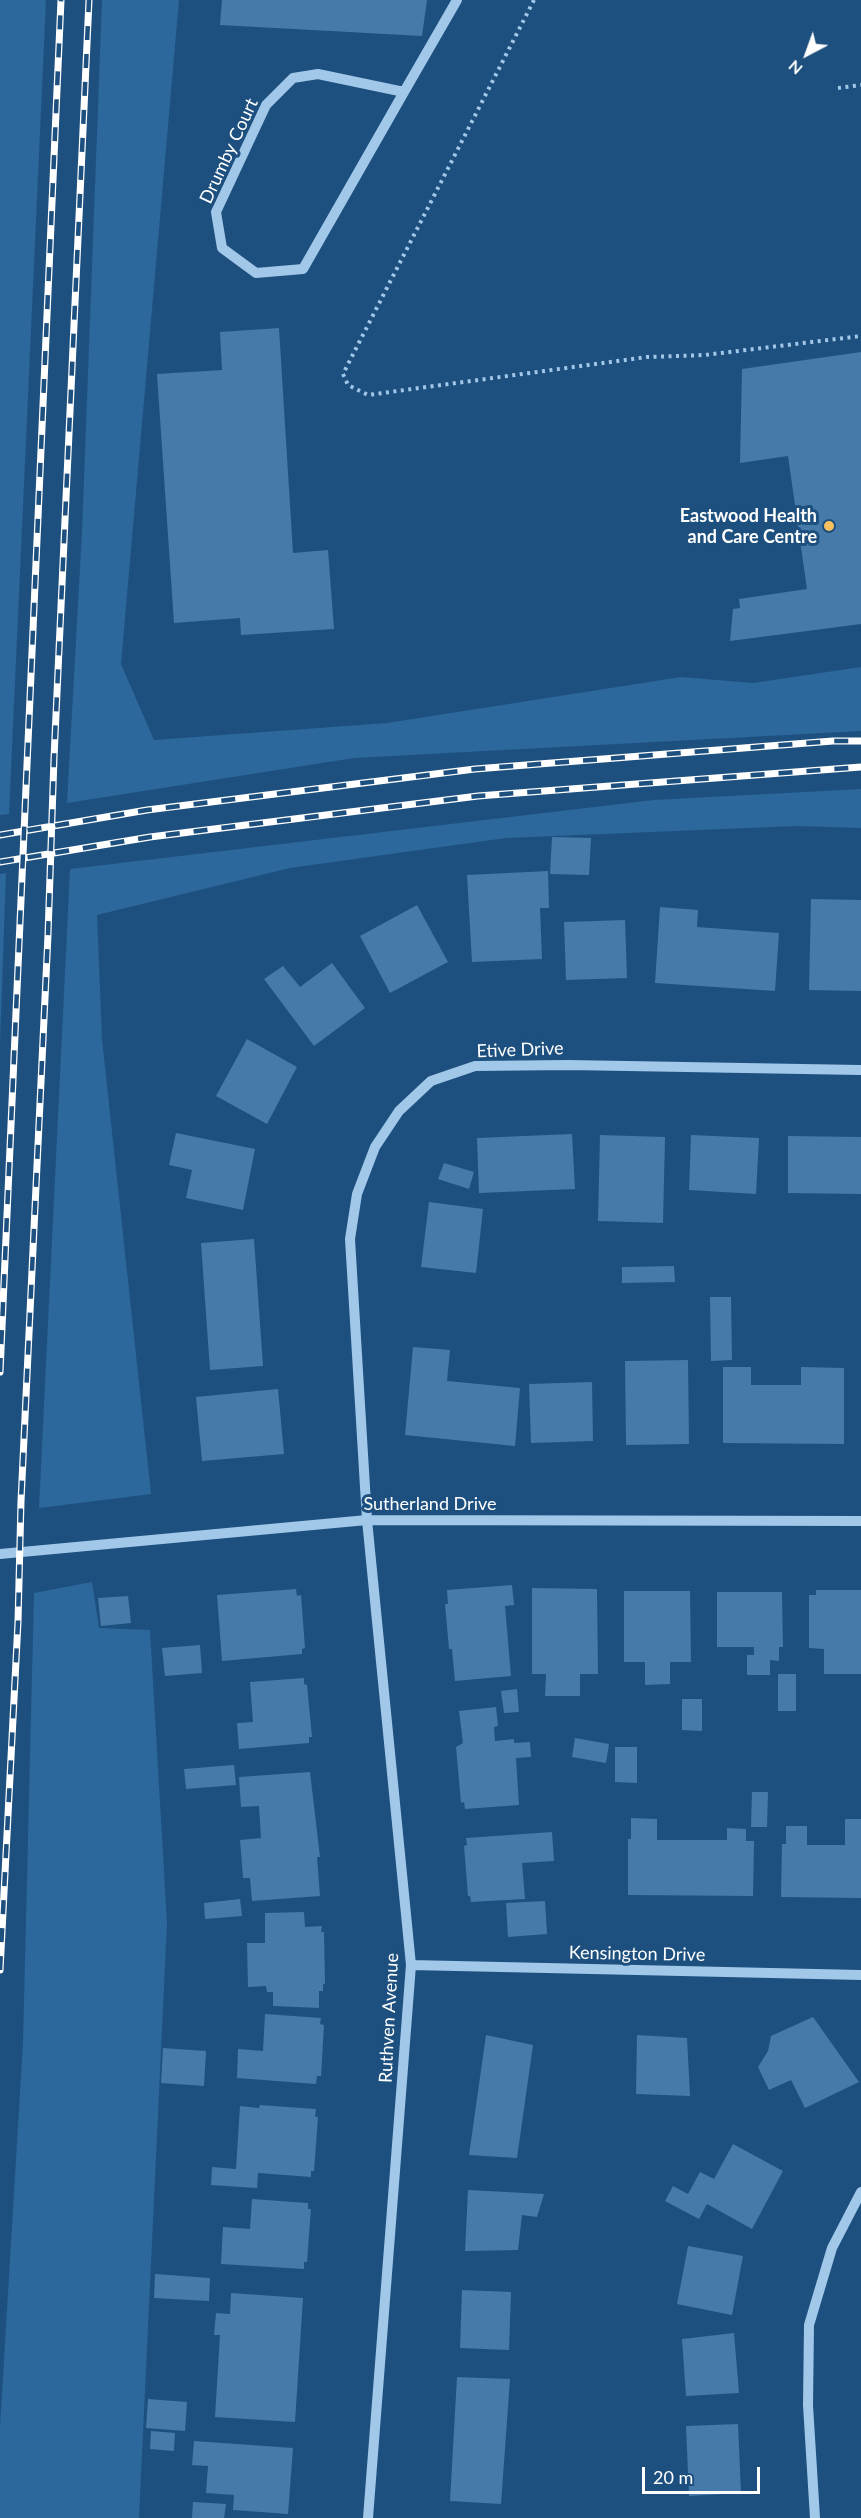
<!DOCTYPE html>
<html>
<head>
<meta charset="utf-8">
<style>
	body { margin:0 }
	#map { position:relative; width:861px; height:2518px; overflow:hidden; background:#1d507f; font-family:Lato,sans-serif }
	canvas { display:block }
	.north { position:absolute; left:777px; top:24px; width:60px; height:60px; -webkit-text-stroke:4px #1d507f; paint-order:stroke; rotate:221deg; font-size:16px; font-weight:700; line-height:24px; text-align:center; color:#fff }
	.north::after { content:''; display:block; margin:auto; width:21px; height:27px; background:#fff; clip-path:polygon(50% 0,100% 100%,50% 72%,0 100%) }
	.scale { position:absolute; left:642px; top:2467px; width:118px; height:27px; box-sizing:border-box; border:3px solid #fff; border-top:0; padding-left:8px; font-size:18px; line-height:21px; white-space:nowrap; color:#fff; -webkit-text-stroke:4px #1d507f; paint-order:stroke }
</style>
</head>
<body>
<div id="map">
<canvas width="861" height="2518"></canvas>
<div class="north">N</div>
<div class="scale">20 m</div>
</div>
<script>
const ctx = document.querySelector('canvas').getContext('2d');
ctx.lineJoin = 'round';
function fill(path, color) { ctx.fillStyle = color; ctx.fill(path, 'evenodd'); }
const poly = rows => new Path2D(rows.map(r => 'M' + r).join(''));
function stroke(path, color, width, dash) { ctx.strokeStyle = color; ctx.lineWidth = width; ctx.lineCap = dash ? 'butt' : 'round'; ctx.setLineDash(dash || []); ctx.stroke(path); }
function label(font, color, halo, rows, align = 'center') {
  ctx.font = font + ' Lato,sans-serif'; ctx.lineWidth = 6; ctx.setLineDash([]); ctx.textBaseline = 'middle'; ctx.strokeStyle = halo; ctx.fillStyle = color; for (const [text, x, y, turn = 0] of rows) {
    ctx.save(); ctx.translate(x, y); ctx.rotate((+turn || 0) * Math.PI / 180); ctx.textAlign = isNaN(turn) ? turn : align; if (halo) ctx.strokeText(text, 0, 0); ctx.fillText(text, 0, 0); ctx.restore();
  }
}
const green = poly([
	[0,0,46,0,9,814,0,815],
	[102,0,179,0,121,664,154,740,387,723,681,677,753,683,861,667,861,731,354,758,67,803,82,532],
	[861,789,861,828,796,826,506,838,290,868,97,915,102,1039,151,1494,39,1508,70,869,654,800],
	[6,873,0,1042,0,874],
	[92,1582,99,1628,150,1630,167,1923,139,2518,0,2518,0,2427,23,2042,34,1593]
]);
const building = poly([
	[222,0,427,0,422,36,220,25],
	[279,328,293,553,328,550,334,629,241,635,240,618,174,623,157,374,222,370,220,332],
	[861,352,861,624,730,641,733,609,740,608,739,599,807,589,788,456,740,463,742,369],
	[552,837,591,838,589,875,550,874],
	[548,871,549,908,540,908,542,959,472,962,467,875],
	[811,899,861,900,861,991,809,990],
	[417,905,448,962,390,993,360,936],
	[660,907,698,910,697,927,779,933,775,991,655,983],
	[625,920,627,978,566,980,564,922],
	[332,963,365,1008,314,1046,264,979,283,966,300,987],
	[247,1039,297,1067,267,1124,216,1096],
	[176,1133,255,1149,243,1210,186,1198,192,1170,169,1165],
	[572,1134,575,1189,479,1193,477,1138],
	[600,1135,665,1137,663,1223,598,1221],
	[691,1135,759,1138,756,1194,689,1190],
	[788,1136,861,1137,861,1194,788,1193],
	[444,1163,474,1172,469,1189,438,1179],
	[429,1202,483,1209,476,1273,421,1267],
	[254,1239,263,1366,210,1370,201,1243],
	[674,1266,675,1282,622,1283,622,1267],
	[710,1297,731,1297,732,1360,711,1361],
	[413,1347,450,1350,447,1381,520,1388,515,1446,405,1435],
	[688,1360,689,1444,626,1445,625,1361],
	[723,1367,751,1367,751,1385,801,1385,801,1367,844,1368,844,1444,723,1443],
	[592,1382,593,1441,531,1443,529,1384],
	[278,1389,284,1454,202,1461,196,1397],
	[512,1585,514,1605,505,1606,511,1676,455,1681,452,1649,449,1649,445,1604,448,1604,447,1590],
	[532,1588,597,1589,598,1674,580,1674,580,1696,545,1696,546,1674,532,1674],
	[296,1589,297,1596,301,1595,305,1648,302,1649,302,1654,222,1661,217,1595],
	[816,1590,861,1590,861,1674,824,1674,824,1649,809,1648,809,1595,816,1595],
	[624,1591,690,1591,691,1662,670,1662,670,1684,645,1685,645,1662,624,1662],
	[717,1592,782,1592,783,1647,779,1647,779,1661,770,1660,770,1675,747,1675,747,1655,754,1655,754,1647,717,1647],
	[128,1596,131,1623,101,1626,98,1598],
	[200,1645,202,1673,165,1676,162,1648],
	[778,1674,796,1674,796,1711,778,1711],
	[304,1678,304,1684,307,1685,312,1737,309,1737,309,1743,239,1749,237,1723,253,1722,250,1682],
	[517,1689,519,1712,504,1713,501,1691],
	[682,1699,702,1699,702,1731,682,1730],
	[496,1707,498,1726,494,1727,495,1741,514,1739,514,1743,530,1742,531,1757,516,1758,519,1805,465,1809,464,1802,461,1803,456,1747,463,1743,459,1711],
	[575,1738,609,1744,606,1763,572,1757],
	[615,1747,637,1747,637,1783,615,1782],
	[234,1765,236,1785,186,1789,184,1769],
	[310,1772,320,1857,317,1857,320,1896,252,1901,250,1878,243,1878,240,1840,261,1838,259,1806,241,1807,239,1777],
	[752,1792,768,1792,767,1827,751,1827],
	[631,1818,657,1819,657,1840,727,1840,727,1828,746,1829,746,1841,754,1841,753,1896,628,1895,628,1839,631,1839],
	[845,1819,861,1819,861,1898,781,1897,782,1844,786,1844,786,1826,807,1826,807,1845,845,1845],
	[552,1832,554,1861,522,1863,525,1899,471,1902,470,1896,468,1896,464,1846,467,1845,466,1838],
	[240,1899,242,1916,205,1919,204,1903],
	[545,1901,547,1934,508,1937,506,1903],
	[304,1912,305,1927,322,1926,321,1932,324,1932,325,1984,323,1984,323,1991,319,1991,319,2008,273,2006,273,1992,267,1992,266,1986,248,1987,247,1943,265,1943,265,1913],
	[265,2014,321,2018,320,2024,324,2025,321,2076,317,2076,316,2084,237,2078,238,2049,263,2051],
	[813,2017,859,2082,805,2108,791,2080,769,2090,758,2067,768,2051,771,2036],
	[486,2035,533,2045,517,2158,469,2155],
	[637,2035,687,2038,690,2096,636,2094],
	[163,2048,206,2051,204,2086,161,2083],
	[260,2105,316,2109,315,2117,318,2117,314,2171,311,2171,311,2177,258,2173,257,2188,211,2185,212,2167,236,2169,240,2106,259,2108],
	[733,2144,783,2171,752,2229,707,2204,699,2219,665,2201,673,2186,688,2194,700,2172,714,2179],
	[468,2190,544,2194,537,2217,522,2215,518,2250,465,2251],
	[252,2199,308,2203,308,2209,311,2209,307,2262,304,2262,304,2269,221,2264,223,2227,250,2229],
	[688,2246,743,2256,732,2315,677,2304],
	[155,2274,210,2278,209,2301,154,2298],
	[462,2290,511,2292,509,2350,460,2348],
	[231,2293,303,2298,295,2422,215,2417,220,2335,214,2335,216,2313,230,2314],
	[734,2333,739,2393,686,2396,682,2339],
	[457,2377,510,2379,501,2504,450,2501],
	[148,2399,187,2402,185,2431,146,2428],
	[738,2424,741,2493,689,2496,686,2426],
	[151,2431,175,2433,174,2451,150,2449],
	[194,2441,293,2448,288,2514,233,2510,234,2495,206,2493,208,2466,192,2465],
	[193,2502,226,2504,224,2518,192,2518]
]);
const path = poly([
	[534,0,343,374,348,385,368,395,647,357,705,355,861,336],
	[838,88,861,85]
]);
const minor = poly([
	[404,92,318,74,293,78,266,105,216,212,222,248,256,273,303,269,404,92,457,0],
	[0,1554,367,1520,861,1521],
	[411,1965,861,1975],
	[368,2518,411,1965,367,1520,350,1239,357,1194,375,1147,399,1111,431,1081,475,1066,568,1065,861,1070],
	[815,2518,808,2405,809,2325,832,2248,861,2192]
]);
const rail = poly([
	[0,835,147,810,475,769,833,741,861,741],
	[0,862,150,837,478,796,861,767],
	[0,1372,61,0],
	[0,1970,18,1622,21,1501,48,935,54,758,89,0]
]);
const markers = [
	[829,526,6,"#f9c05f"]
];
const streetNames = [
	["Drumby Court",229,151,-65],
	["Etive Drive",520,1050,-2],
	["Sutherland Drive",430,1504],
	["Kensington Drive",637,1954,1],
	["Ruthven Avenue",389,2018,-87]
];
const poiNames = [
	["Eastwood Health",817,516],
	["and Care Centre",817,537]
];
fill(green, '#2c689c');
fill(building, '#457aa9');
stroke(path, '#a1c7e9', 4, [3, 4.5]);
stroke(minor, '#a1c7e9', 10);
stroke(rail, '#fff', 7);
stroke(rail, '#1d507f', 4.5, [14]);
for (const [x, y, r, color] of markers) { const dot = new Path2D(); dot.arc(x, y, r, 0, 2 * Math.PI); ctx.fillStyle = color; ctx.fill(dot); stroke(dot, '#1d507f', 2); }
label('18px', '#fff', '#1d507f', streetNames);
label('bold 18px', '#fff', '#1d507f', poiNames, 'right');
</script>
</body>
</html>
